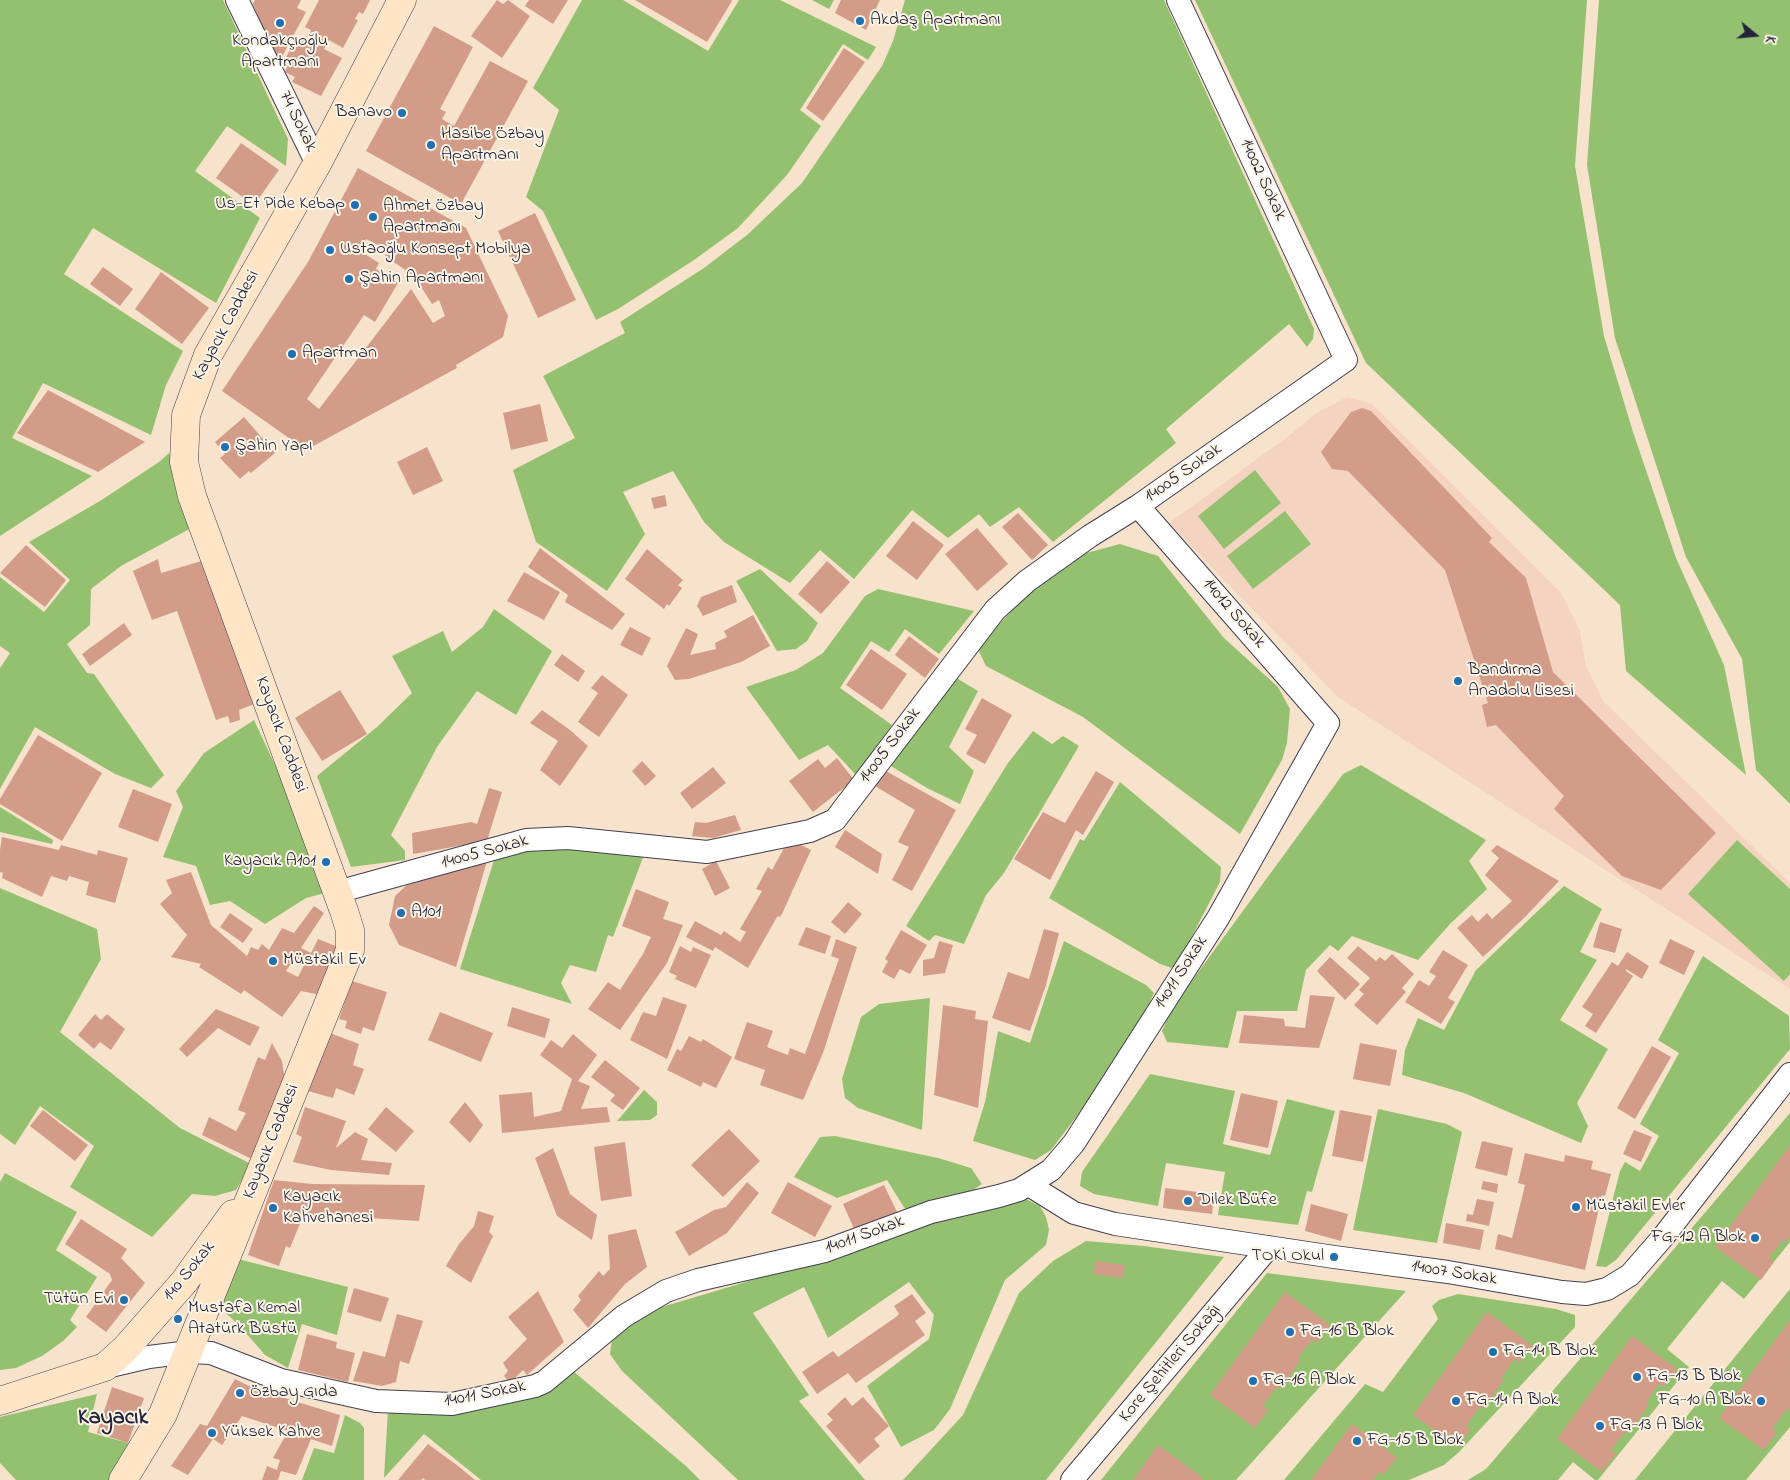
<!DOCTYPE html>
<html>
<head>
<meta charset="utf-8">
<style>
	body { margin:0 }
	#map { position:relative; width:1790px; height:1480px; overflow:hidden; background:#f7e3cb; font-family:"Indie Flower",sans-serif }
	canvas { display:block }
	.north { position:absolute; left:1730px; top:10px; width:50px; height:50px; -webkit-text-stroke:4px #fcf5e5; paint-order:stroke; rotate:107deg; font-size:14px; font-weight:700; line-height:20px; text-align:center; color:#22223b }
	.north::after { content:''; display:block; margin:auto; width:18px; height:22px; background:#22223b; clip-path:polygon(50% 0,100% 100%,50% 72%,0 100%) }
</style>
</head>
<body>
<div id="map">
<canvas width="1790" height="1480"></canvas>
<div class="north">K</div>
</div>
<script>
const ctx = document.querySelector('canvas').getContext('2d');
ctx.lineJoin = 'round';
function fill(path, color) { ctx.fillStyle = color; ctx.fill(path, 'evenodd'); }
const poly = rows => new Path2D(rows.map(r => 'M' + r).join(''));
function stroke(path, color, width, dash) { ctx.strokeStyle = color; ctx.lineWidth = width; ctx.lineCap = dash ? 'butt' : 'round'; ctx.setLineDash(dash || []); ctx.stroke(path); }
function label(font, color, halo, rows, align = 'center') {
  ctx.font = font + ' "Indie Flower",sans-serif'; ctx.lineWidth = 4; ctx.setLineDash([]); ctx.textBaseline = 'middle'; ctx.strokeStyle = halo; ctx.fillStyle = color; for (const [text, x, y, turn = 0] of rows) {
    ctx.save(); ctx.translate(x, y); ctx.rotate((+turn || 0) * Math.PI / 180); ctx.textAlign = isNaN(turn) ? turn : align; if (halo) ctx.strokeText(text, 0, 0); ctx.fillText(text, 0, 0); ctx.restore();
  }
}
const built = poly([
	[1347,397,1372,404,1561,593,1580,631,1586,666,1604,702,1790,883,1790,989,1338,697,1169,523,1286,438,1315,414]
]);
const green = poly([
	[0,0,223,0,288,139,286,166,227,126,195,171,260,218,216,303,93,228,64,274,183,351,166,385,151,435,43,383,12,438,92,476,0,536],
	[582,0,623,0,708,51,739,0,780,0,876,47,868,60,843,44,800,110,821,126,787,175,738,228,694,260,618,309,596,320,543,211,526,197,559,110,533,88],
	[812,0,834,0,829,9],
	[905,0,1164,0,1314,329,1313,339,1307,347,1289,324,1166,429,1176,443,1053,542,1019,507,990,527,979,514,948,538,912,510,854,579,820,550,790,583,724,542,704,522,673,471,623,492,645,534,607,591,536,542,513,470,575,438,543,376,625,333,620,322,704,268,747,235,802,183,882,66,893,41],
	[1195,0,1587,0,1575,166,1604,336,1633,432,1676,558,1724,665,1746,775,1626,671,1620,605,1366,363],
	[1599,0,1790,0,1790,804,1756,770,1742,659,1686,557,1615,338,1587,165],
	[169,453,195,526,121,566,91,589,90,625,67,644,87,673,94,674,164,775,151,788,115,774,35,727,0,789,0,668,10,653,0,646,0,577,44,612,70,580,29,542,100,501,159,462],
	[1255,470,1281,503,1224,549,1198,516],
	[1285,511,1311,544,1253,589,1227,556],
	[1120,544,1158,556,1224,638,1278,687,1290,709,1287,743,1282,760,1240,834,1083,717,986,666,977,647,1031,591,1086,553],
	[760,569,818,623,807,641,796,649,777,651,736,581],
	[878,589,974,611,939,654,905,629,889,652,871,641,840,688,892,725,856,775,828,745,799,760,746,687,796,670,823,653,865,596],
	[494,609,552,651,516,715,477,691,437,747,391,835,405,851,405,860,351,867,317,776,377,727,412,693,392,656,443,631,452,652,483,627],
	[953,676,978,691,949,747,974,771,960,804,927,788,886,763],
	[254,720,304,827,325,893,306,898,265,924,230,901,210,905,196,866,163,857,183,807,176,791,204,753],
	[1033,731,1052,744,1063,736,1079,746,1004,873,986,895,964,944,935,935,929,941,906,926,1008,763],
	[1361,765,1486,840,1469,861,1487,889,1450,924,1418,960,1352,936,1338,951,1330,945,1306,970,1297,1011,1237,1011,1228,1048,1167,1042,1162,1031,1172,1008,1343,774],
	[1120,782,1221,867,1220,882,1175,969,1160,964,1049,898,1080,839,1084,841],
	[0,807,53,840,52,844,0,832],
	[1737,840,1790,889,1790,974,1784,981,1688,894],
	[535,846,645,852,613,937,608,935,596,972,570,965,561,983,572,1004,460,969,495,857],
	[1564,886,1602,909,1580,952,1597,960,1560,1020,1608,1049,1577,1103,1588,1126,1581,1143,1464,1093,1402,1075,1405,1050,1418,1018,1444,1030,1476,970],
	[0,888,97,929,101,959,60,1032,180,1128,251,1164,236,1190,215,1196,192,1194,152,1237,70,1187,94,1146,40,1106,15,1145,0,1134],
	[1064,941,1146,985,1154,993,1147,1008,1095,1092,1051,1150,1035,1160,973,1141,985,1102,998,1031,1030,1043],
	[1703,956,1789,1016,1790,1049,1616,1260,1606,1267,1596,1266,1620,1171,1625,1162,1640,1171,1659,1136,1640,1124,1679,1053,1658,1040],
	[930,998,922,1130,858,1108,845,1098,842,1079,861,1017,879,1004],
	[1150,1074,1235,1091,1223,1144,1270,1155,1287,1099,1335,1111,1312,1192,1307,1191,1298,1225,1218,1215,1225,1172,1166,1163,1158,1206,1094,1194,1080,1186,1082,1172],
	[644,1090,657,1102,657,1115,650,1120,617,1121],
	[1378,1109,1447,1124,1462,1132,1437,1243,1353,1230],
	[1790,1113,1790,1242,1744,1299,1722,1281,1667,1349,1689,1367,1598,1480,1595,1480,1573,1462,1558,1480,1468,1480,1486,1469],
	[835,1136,938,1158,971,1168,982,1184,968,1194,905,1209,887,1180,837,1198,794,1177,820,1137],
	[5,1173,77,1212,56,1250,97,1277,70,1320,77,1327,63,1341,42,1356,16,1368,0,1370,0,1182],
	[1026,1199,1040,1206,1046,1217,1049,1230,1046,1245,1005,1280,950,1409,934,1430,901,1447,867,1386,929,1339,934,1315,909,1282,828,1338,804,1287,753,1313,809,1395,799,1401,865,1480,738,1480,622,1371,610,1354,612,1340,629,1326,662,1307,823,1259,930,1219],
	[1086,1241,1144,1246,1224,1257,1046,1480,903,1480,963,1415,1019,1293,1053,1261],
	[238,1259,348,1287,337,1335,302,1324,288,1368,265,1355,239,1325,220,1308],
	[1267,1273,1406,1291,1236,1480,1101,1480],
	[1790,1289,1790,1427,1746,1480,1635,1480],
	[1458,1294,1556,1309,1575,1315,1575,1327,1459,1452,1444,1465,1409,1480,1284,1480,1365,1384,1383,1392,1438,1319,1432,1306,1439,1300],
	[573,1371,686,1466,700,1480,481,1480,424,1434,384,1478,388,1409],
	[97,1394,88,1432,128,1443,114,1480,16,1480,0,1463,0,1417],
	[345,1415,360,1423,364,1428,364,1480,302,1480,314,1448,334,1453]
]);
const building = poly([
	[255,0,301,0,297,8,306,12,277,66,253,4],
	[319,0,370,0,363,14,359,12,355,19,358,20,343,48,329,40,324,49,342,58,321,96,292,82,295,77,285,72,289,62,285,59,295,41,300,43,303,37,307,39,311,30,305,27],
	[497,0,503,4,508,0,530,16,502,58,471,36],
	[529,0,568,0,553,24,525,6],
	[635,0,731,0,732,1,707,42],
	[841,0,880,0,866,30,835,13],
	[434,26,473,47,440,109,446,112,442,119,454,126,490,61,528,81,461,204,366,151],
	[844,48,865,62,823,121,806,108],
	[241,143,279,170,254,205,216,178],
	[358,168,466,228,508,316,503,337,456,365,457,368,306,450,222,391,308,262],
	[366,239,388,250,385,256,414,276,432,304,439,300,445,316,433,323,411,289,319,409,307,399,364,315,375,322,398,283,376,269,379,263,360,251],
	[535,213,576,300,538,318,498,231],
	[103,267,133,289,120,306,90,284],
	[161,272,209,308,182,344,135,309],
	[48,390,145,442,98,472,17,433],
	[540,404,548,441,511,450,503,413],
	[1362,408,1371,411,1492,538,1489,542,1526,578,1553,672,1716,833,1661,890,1622,876,1554,809,1564,796,1496,725,1487,727,1482,705,1488,703,1445,570,1348,471,1332,469,1321,452,1351,412],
	[244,417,275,453,251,473,249,471,240,479,220,458,225,454,215,442],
	[427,447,443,481,413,495,397,462],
	[665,495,667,506,654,509,651,498],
	[1018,513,1048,545,1032,560,1002,527],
	[913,521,944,545,917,580,886,556],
	[977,528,1008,564,977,591,945,554],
	[26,545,66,580,45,607,0,573],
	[540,548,625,614,612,630,565,602,568,595,528,567],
	[647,549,683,580,678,585,682,588,669,606,667,604,664,609,625,579],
	[158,559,161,573,205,560,257,703,239,710,240,720,230,723,228,716,216,720,177,611,152,620,133,571],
	[827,561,850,582,821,614,798,594],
	[524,572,560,592,544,620,507,601],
	[732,585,737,602,703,616,697,606,701,597],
	[753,615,770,646,741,662,689,679,675,680,667,666,686,628,698,634,690,655,716,649,715,643,727,637,724,631],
	[124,623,132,635,90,666,82,654],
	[630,627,651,638,642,656,620,645],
	[909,636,939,659,925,678,895,655],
	[871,649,907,674,882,710,846,685],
	[562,654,585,671,578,682,554,665],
	[602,675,628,695,599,737,578,722,598,693,591,688],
	[340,690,367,734,322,761,295,718],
	[982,698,1012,715,985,764,966,754,977,735,965,729],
	[542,710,570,730,588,746,560,786,540,770,558,741,530,723],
	[38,735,102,773,62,841,0,804,0,799],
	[837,758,854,780,813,812,789,781,818,759,825,768],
	[642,761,656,776,645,786,632,771],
	[713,767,726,783,692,809,680,793],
	[884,770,956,810,912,891,892,880,909,847,898,842,915,810,875,786],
	[1096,771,1114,782,1083,835,1076,830,1050,880,1014,859,1043,812,1065,823],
	[489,788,502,792,487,841,413,854,412,833,471,822,477,824],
	[133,789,172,804,158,842,118,827],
	[735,815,741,830,713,838,692,836,695,822,706,823],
	[845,830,882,854,878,874,835,847],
	[2,837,59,850,61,845,97,855,98,850,128,858,115,903,86,895,89,882,69,876,67,881,51,876,42,897,2,878,3,873,0,872,0,850],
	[789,839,811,850,781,916,777,917,748,968,715,947,713,951,686,937,695,921,721,935,724,931,740,942,746,932,740,929,762,891,756,889,768,867,772,870],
	[1497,845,1559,881,1526,916,1483,957,1457,928,1472,915,1478,922,1487,913,1492,919,1512,901,1485,875,1499,858,1491,851],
	[487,861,456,967,399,945,389,925,395,896,407,885],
	[716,861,730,888,715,896,702,869],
	[191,872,211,925,247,956,251,947,258,950,262,944,269,950,282,928,294,933,314,906,324,913,301,948,311,953,318,939,338,947,321,995,301,991,282,1017,244,990,241,994,199,967,201,964,171,957,187,935,160,904,172,893,166,880],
	[295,957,305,963,298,977,286,971],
	[636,889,669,902,663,919,683,925,667,963,620,1030,588,1009,608,982,620,990,643,954,651,937,622,926],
	[848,902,862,914,845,934,831,922],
	[230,913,253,929,243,943,220,927],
	[1600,922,1622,929,1615,953,1593,947],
	[806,927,831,936,825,954,798,945],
	[1044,929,1059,933,1046,985,1030,1031,992,1018,1008,972,1029,979],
	[901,930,927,945,910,974,900,969,894,979,882,972,888,961,885,959],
	[836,939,857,947,823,1053,803,1100,760,1085,765,1070,734,1059,747,1022,773,1031,767,1047,788,1055,790,1048,805,1054,839,959,831,956],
	[1670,939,1695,951,1684,975,1659,963],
	[939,941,953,945,945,973,923,976,923,960,934,958],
	[680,946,691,952,693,947,711,955,696,988,675,979,677,976,669,972],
	[1358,946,1376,961,1380,957,1385,961,1392,954,1414,974,1402,988,1406,992,1377,1025,1354,1005,1364,994,1359,990,1370,978,1347,958],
	[1443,950,1468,965,1448,998,1455,1002,1441,1024,1405,1002,1419,980,1429,986,1436,976,1429,972],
	[1627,952,1649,966,1642,979,1626,969,1626,971,1633,976,1596,1033,1585,1026,1593,1014,1582,1007,1612,962,1618,966],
	[1330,957,1360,984,1345,1000,1317,971],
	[352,981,387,992,374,1031,363,1027,361,1034,345,1028,347,1021,339,1019],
	[1310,995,1335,997,1319,1048,1239,1043,1244,1015,1284,1019,1285,1026,1305,1028],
	[663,997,687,1005,667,1059,630,1040,643,1012,656,1016],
	[943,1005,976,1011,975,1019,988,1021,978,1108,934,1095],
	[512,1007,550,1019,545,1038,507,1026],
	[216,1009,260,1027,250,1046,218,1028,187,1057,179,1049],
	[440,1012,493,1033,481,1062,428,1040],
	[95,1014,101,1020,107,1014,125,1029,111,1050,100,1042,94,1049,78,1035],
	[330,1033,359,1044,353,1065,364,1069,354,1095,336,1088,333,1098,308,1091],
	[573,1034,597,1055,578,1081,590,1086,581,1109,607,1107,610,1122,502,1133,499,1095,532,1092,534,1117,561,1111,572,1079,540,1055,551,1040,562,1048],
	[689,1036,701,1042,703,1039,732,1057,716,1088,703,1082,701,1087,667,1070,677,1049,681,1051],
	[272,1043,282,1061,284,1074,281,1088,254,1160,202,1135,209,1117,236,1131,246,1113,238,1110,258,1057,265,1060],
	[1360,1043,1397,1050,1390,1086,1353,1079],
	[1652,1046,1671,1057,1635,1119,1617,1108],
	[605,1060,640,1088,623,1110,610,1101,615,1095,591,1077],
	[1241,1093,1278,1101,1268,1148,1230,1140],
	[465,1102,483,1125,470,1143,449,1122],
	[305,1107,346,1121,336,1148,355,1132,368,1139,361,1160,392,1163,389,1175,331,1170,293,1162,302,1137,296,1134],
	[386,1107,414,1131,396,1152,368,1129],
	[43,1110,88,1145,75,1161,30,1126],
	[1340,1110,1372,1116,1363,1162,1332,1156],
	[729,1129,760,1161,723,1197,691,1165],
	[1634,1130,1652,1137,1641,1162,1623,1154],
	[1482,1141,1513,1148,1507,1176,1475,1168],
	[625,1142,632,1196,601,1201,594,1147],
	[1790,1145,1790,1236,1786,1242,1783,1240,1769,1258,1774,1262,1761,1280,1715,1247],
	[553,1148,570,1194,597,1215,592,1240,557,1216,535,1158],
	[1525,1153,1564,1162,1565,1155,1593,1161,1591,1169,1611,1174,1605,1196,1602,1195,1585,1270,1495,1249,1498,1234,1512,1238,1525,1185,1518,1183],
	[274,1180,312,1184,425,1185,419,1221,317,1215,315,1222,301,1221,290,1248,286,1246,279,1266,248,1255],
	[1483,1181,1498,1184,1497,1193,1481,1189],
	[747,1182,759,1193,727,1233,689,1256,675,1232,714,1210,726,1207],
	[788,1182,832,1206,815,1237,771,1213],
	[884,1185,897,1212,855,1231,843,1204],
	[1165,1188,1214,1194,1212,1214,1163,1208],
	[1477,1199,1494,1202,1489,1226,1466,1221,1467,1214,1473,1215],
	[1311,1204,1348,1214,1341,1241,1305,1231],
	[478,1211,494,1216,489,1232,493,1236,471,1283,446,1266,459,1244,474,1226],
	[81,1219,127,1249,121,1258,145,1283,106,1332,86,1317,112,1280,110,1274,65,1244],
	[1446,1223,1484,1230,1480,1250,1443,1243],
	[636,1229,647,1267,625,1284,588,1328,573,1310,581,1300,578,1296,599,1271,603,1276,610,1269,608,1235],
	[1095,1261,1125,1265,1123,1278,1094,1274],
	[354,1288,389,1298,381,1322,347,1312],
	[538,1291,564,1342,527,1375,523,1370,510,1383,504,1376,508,1371,503,1363,527,1339,508,1317],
	[1285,1292,1330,1325,1317,1343,1312,1340,1298,1358,1301,1360,1280,1389,1277,1387,1271,1395,1263,1406,1268,1410,1255,1428,1210,1395],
	[912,1294,926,1313,915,1321,925,1335,856,1383,848,1373,817,1394,802,1372,833,1351,838,1357,896,1317,899,1314,894,1306],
	[1487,1312,1532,1345,1519,1363,1514,1359,1501,1378,1504,1380,1483,1409,1480,1407,1466,1426,1471,1429,1458,1447,1413,1415],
	[397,1314,423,1321,409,1364,400,1361,396,1382,382,1386,353,1381,363,1351,385,1357],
	[1790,1320,1790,1410,1786,1410,1772,1429,1777,1432,1764,1450,1719,1418],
	[307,1334,337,1342,336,1348,355,1353,348,1382,298,1370],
	[1632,1336,1677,1369,1664,1387,1659,1384,1653,1392,1646,1403,1649,1405,1628,1434,1625,1432,1611,1450,1616,1454,1602,1472,1557,1439],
	[235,1379,255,1389,340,1415,332,1446,311,1439,296,1475,281,1471,278,1480,262,1480,267,1466,277,1470,280,1460,273,1458,288,1431,242,1416,222,1445,213,1439,188,1475,171,1466,200,1424,207,1426],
	[112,1387,144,1398,128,1443,97,1433],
	[845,1397,852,1406,863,1397,889,1426,874,1439,880,1446,859,1464,826,1426,833,1420,827,1414],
	[1352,1424,1397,1458,1383,1475,1379,1472,1373,1480,1311,1480],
	[428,1444,458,1466,475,1480,425,1480,423,1478,421,1480,398,1480],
	[1158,1445,1203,1478,1202,1480,1133,1480]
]);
const street = poly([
	[237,0,317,164],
	[337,892,526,840,568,838,707,852,810,831,835,820,995,610,1027,581,1090,536,1138,506,1346,360,1178,0],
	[1029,1185,1074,1213,1115,1224,1334,1257,1448,1272,1562,1292,1586,1294,1607,1289,1630,1275,1663,1237,1790,1074],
	[106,1367,149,1357,189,1352,211,1353,281,1380,376,1401,452,1404,535,1386,544,1382,624,1316,666,1291,698,1280,825,1251,931,1212,999,1196,1019,1190,1051,1170,1074,1143,1218,918,1328,723,1138,506],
	[1072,1480,1269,1247]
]);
const secondary = poly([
	[0,1401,105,1367,125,1349,184,1282,233,1214],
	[123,1480,163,1414,350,950,350,930,344,911,192,496,184,462,186,415,208,355,317,164,402,0]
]);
const markers = [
	[860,21,5,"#1f6fb2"],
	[280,23,5,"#1f6fb2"],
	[402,113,5,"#1f6fb2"],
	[431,145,5,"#1f6fb2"],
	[355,205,5,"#1f6fb2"],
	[373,217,5,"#1f6fb2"],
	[330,250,5,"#1f6fb2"],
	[349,279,5,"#1f6fb2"],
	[292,354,5,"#1f6fb2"],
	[225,447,5,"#1f6fb2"],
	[1458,681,5,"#1f6fb2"],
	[326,862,5,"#1f6fb2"],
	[401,913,5,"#1f6fb2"],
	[273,961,5,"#1f6fb2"],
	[1188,1201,5,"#1f6fb2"],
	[1576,1207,5,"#1f6fb2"],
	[273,1208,5,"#1f6fb2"],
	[1755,1238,5,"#1f6fb2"],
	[1334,1257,5,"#1f6fb2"],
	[124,1300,5,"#1f6fb2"],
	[178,1319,5,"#1f6fb2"],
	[1290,1332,5,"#1f6fb2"],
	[1493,1352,5,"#1f6fb2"],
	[1637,1377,5,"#1f6fb2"],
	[1253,1381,5,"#1f6fb2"],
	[240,1393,5,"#1f6fb2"],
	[1456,1401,5,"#1f6fb2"],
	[1761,1401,5,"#1f6fb2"],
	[1600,1426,5,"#1f6fb2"],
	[212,1433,5,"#1f6fb2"],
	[1357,1441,5,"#1f6fb2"]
];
const poiNames = [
	["Akdaş Apartmanı",870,21],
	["Kondakçıoğlu",280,42,"center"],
	["Apartmanı",280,63,"center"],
	["Banavo",392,113,"right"],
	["Hasibe Özbay",441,135],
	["Apartmanı",441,156],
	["Us-Et Pide Kebap",345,205,"right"],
	["Ahmet Özbay",383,207],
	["Apartmanı",383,228],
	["Ustaoğlu Konsept Mobilya",340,250],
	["Şahin Apartmanı",359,279],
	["Apartman",302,354],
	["Şahin Yapı",235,447],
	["Bandırma",1468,671],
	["Anadolu Lisesi",1468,692],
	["Kayacık A101",316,862,"right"],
	["A101",411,913],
	["Müstakil Ev",283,961],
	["Kayacık",283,1198],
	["Kahvehanesi",283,1219],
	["Dilek Büfe",1198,1201],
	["Müstakil Evler",1586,1207],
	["FG-12 A Blok",1745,1238,"right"],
	["TOKİ Okul",1324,1257,"right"],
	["Tütün Evi",114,1300,"right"],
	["Mustafa Kemal",188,1309],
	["Atatürk Büstü",188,1330],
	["FG-16 B Blok",1300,1332],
	["FG-14 B Blok",1503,1352],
	["FG-13 B Blok",1647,1377],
	["FG-16 A Blok",1263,1381],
	["Özbay Gıda",250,1393],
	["FG-14 A Blok",1466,1401],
	["FG-10 A Blok",1751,1401,"right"],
	["FG-13 A Blok",1610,1426],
	["Yüksek Kahve",222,1433],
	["FG-15 B Blok",1367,1441]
];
const streetNames = [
	["74 Sokak",297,122,64],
	["14002 Sokak",1262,180,65],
	["Kayacık Caddesi",227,326,-62],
	["14005 Sokak",1184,474,-35],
	["14012 Sokak",1233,614,49],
	["Kayacık Caddesi",280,735,70],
	["14005 Sokak",891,746,-53],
	["14005 Sokak",485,853,-15],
	["14011 Sokak",1182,973,-57],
	["Kayacık Caddesi",272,1142,-68],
	["14011 Sokak",865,1236,-20],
	["140 Sokak",190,1272,-51],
	["14007 Sokak",1454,1274,9],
	["Kore Şehitleri Sokağı",1171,1364,-50],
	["14011 Sokak",485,1395,-11]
];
const districtNames = [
	["Kayacık",113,1419]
];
fill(built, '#f4d3c0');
fill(green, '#94c16f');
fill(building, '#d29c89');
stroke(street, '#423f51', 24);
stroke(secondary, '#423f51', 29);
stroke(street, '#fff', 22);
stroke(secondary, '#ffe4c6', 28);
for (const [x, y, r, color] of markers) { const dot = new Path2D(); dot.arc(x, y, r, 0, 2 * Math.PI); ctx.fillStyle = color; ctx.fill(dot); stroke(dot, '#fcf5e5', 2); }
label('18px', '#22223b', '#fcf5e5', poiNames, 'left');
label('18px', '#22223b', '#fcf5e5', streetNames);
label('bold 22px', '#22223b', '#fcf5e5', districtNames);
</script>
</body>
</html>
